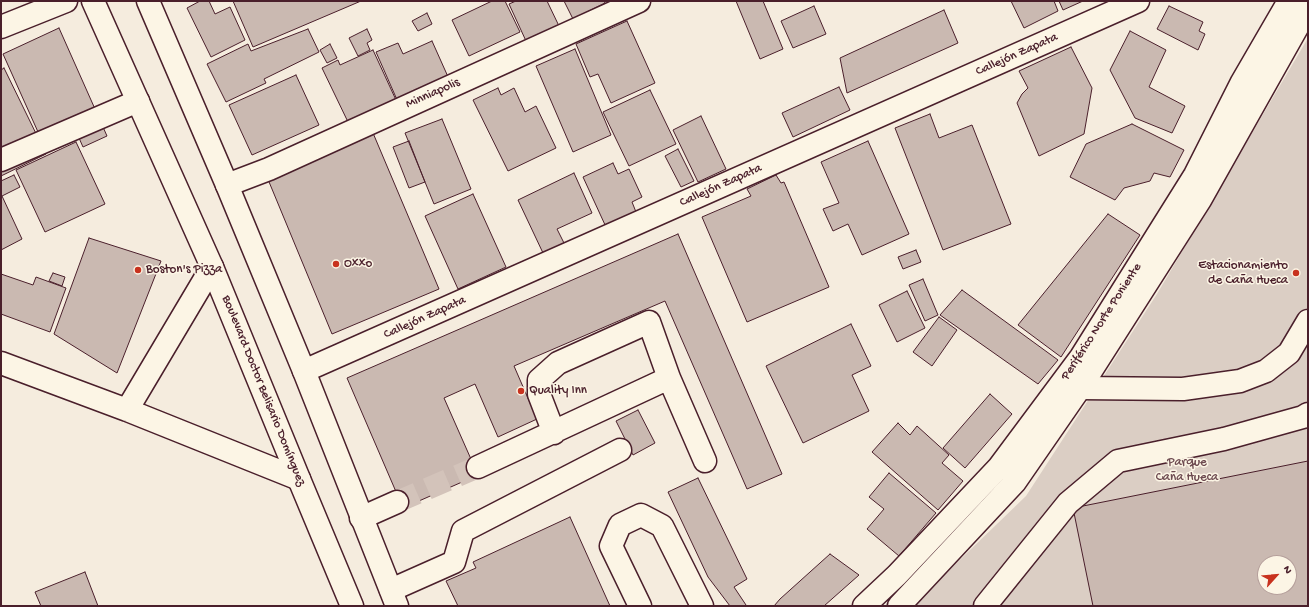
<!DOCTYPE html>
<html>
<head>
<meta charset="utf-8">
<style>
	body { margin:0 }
	#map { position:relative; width:1309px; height:607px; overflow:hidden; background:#f5ecde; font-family:"Gochi Hand",sans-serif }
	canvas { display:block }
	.frame { position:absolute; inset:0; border:2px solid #4a1f2b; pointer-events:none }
	.north { position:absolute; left:1257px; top:555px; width:40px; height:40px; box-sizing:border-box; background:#fcf5e5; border:1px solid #b59f9b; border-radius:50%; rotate:63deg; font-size:11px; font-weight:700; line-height:16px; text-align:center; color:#4a1f2b }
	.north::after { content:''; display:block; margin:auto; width:14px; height:18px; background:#c8321e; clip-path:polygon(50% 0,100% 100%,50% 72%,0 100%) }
</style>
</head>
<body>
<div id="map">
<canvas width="1309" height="607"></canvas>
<div class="frame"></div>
<div class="north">N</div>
</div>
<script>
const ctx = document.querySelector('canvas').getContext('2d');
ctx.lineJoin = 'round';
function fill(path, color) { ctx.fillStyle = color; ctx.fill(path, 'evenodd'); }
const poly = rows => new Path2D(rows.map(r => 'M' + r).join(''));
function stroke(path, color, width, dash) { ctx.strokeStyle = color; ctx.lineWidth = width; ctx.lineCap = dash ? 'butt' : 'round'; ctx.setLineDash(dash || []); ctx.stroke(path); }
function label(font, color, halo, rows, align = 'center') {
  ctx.font = font + ' "Gochi Hand",sans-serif'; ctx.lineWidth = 3; ctx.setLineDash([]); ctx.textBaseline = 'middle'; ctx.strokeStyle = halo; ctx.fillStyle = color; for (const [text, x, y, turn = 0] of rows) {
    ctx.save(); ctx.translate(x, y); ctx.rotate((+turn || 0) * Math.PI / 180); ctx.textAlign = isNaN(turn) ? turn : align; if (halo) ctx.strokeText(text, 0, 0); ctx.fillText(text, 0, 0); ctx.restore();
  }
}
const green = poly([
	[1308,38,1308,606,912,606,1026,496,1157,294],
	[1265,563,1289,563,1289,587,1265,587]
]);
const building = poly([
	[200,1,209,1,215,14,230,7,245,40,211,57,187,8,200,1],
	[233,1,361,1,253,47,233,1],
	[492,1,505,1,520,32,469,56,452,20,492,1],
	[516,1,547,1,559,26,526,41,509,4,516,1],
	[564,1,604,1,605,3,573,19,564,1],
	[736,1,763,1,783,49,760,59,736,1],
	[1011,1,1054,1,1058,11,1024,28,1011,1],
	[1059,1,1083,1,1063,10,1059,1],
	[814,6,826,34,793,48,781,21,814,6],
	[1169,6,1203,22,1199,31,1205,34,1198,50,1157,29,1169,6],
	[944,10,958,43,847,93,840,58,944,10],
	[427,13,432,24,418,31,412,21,427,13],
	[627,21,655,83,611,103,598,74,590,77,576,44,627,21],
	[59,28,107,136,83,147,79,138,47,152,3,54,59,28],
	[308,29,319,52,264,79,266,83,226,102,207,64,248,44,251,51,308,29],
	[367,29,372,40,367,43,370,50,358,56,349,38,367,29],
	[1130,31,1166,50,1149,87,1185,106,1172,133,1135,118,1110,70,1130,31],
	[432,41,449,79,398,102,376,52,398,43,403,54,432,41],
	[330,44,337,58,327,63,320,50,330,44],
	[1071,47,1092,88,1084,134,1039,156,1017,103,1022,94,1028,88,1019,71,1071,47],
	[575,49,611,135,573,152,536,66,575,49],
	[373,50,396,100,348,122,322,68,338,60,340,65,373,50],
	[4,68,46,154,1,176,1,70,4,68],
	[296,75,319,125,252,155,229,105,296,75],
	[839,87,850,110,793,137,782,113,839,87],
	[498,88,501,95,514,88,525,112,536,106,556,148,508,171,473,100,498,88],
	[650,90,676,144,629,166,603,112,650,90],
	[930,114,939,138,972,125,1011,224,943,250,895,128,930,114],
	[701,116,726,169,698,182,673,130,701,116],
	[442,119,471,189,434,204,405,133,442,119],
	[1132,124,1184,150,1170,177,1154,173,1150,181,1124,188,1115,200,1070,177,1086,144,1132,124],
	[373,133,439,289,332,334,267,177,373,133],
	[409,141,425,182,409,188,393,147,409,141],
	[868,141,909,234,862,255,848,224,833,231,823,209,839,203,821,162,868,141],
	[76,142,105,204,45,232,16,170,76,142],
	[678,149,694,181,681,187,665,156,678,149],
	[613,163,618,174,629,169,642,197,632,202,636,212,606,227,583,177,613,163],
	[574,173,592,213,557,229,564,243,543,253,518,200,574,173],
	[14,175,20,187,2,196,22,239,1,250,1,181,14,175],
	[776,175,781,183,784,182,829,287,747,322,702,217,751,196,747,189,776,175],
	[473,194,506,267,458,289,425,216,473,194],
	[1108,214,1140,235,1061,357,1018,325,1108,214],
	[678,234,782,474,747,489,665,301,514,366,537,419,498,437,475,384,444,398,478,475,403,508,347,378,678,234],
	[89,238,161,261,117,373,54,334,89,238],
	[916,250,921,262,903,269,898,257,916,250],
	[53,273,65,277,62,286,49,281,53,273],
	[1,274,33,285,36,277,66,288,50,332,1,314,1,274],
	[923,279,938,315,925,321,909,285,923,279],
	[962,290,1058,360,1038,384,940,315,962,290],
	[907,291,925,328,897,342,879,305,907,291],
	[939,317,957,330,932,366,913,352,939,317],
	[851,324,871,366,852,375,869,411,803,443,766,366,851,324],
	[990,394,1012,414,965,468,943,448,990,394],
	[638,410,655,443,633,455,616,421,638,410],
	[898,423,910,435,917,426,949,455,942,463,963,481,938,510,872,452,898,423],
	[1308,461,1308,606,1093,606,1073,508,1308,461],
	[1265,563,1289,563,1289,587,1265,587,1265,563],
	[889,473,936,513,899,556,867,529,884,509,869,497,889,473],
	[698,478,747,579,734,587,746,605,745,606,730,606,708,577,668,492,698,478],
	[570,517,610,606,458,606,446,581,476,568,473,562,570,517],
	[830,554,859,575,824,606,774,606,780,599,830,554],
	[85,572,98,606,41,606,35,592,85,572]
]);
const minorTunnel = poly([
	[397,502,478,467]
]);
const minor = poly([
	[1,27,66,1],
	[1,160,138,101],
	[227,185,269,169,639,1],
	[1,363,127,410,299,479],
	[304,371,1138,1],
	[1080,388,1183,389,1240,381,1266,371,1289,353,1308,321],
	[127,410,212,267],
	[554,433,539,394,539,380,558,363,649,322,669,378,705,461],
	[478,467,669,378],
	[361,518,397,502],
	[391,590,454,562,463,531,620,450],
	[640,606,611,546,620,525,641,515,662,526,702,606],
	[985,606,1068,503,1118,461,1224,439,1303,417,1308,414]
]);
const major = poly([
	[93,1,212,267,299,479,352,606],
	[148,1,227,185,304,371,397,606],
	[864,606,897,575,999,467,1081,357,1195,175,1242,82,1289,1],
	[899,606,1015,482,1080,388,1200,200,1308,8]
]);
const markers = [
	[336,264,4,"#c8321e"],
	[138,270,4,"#c8321e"],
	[1296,273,4,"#c8321e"],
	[521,391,4,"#c8321e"]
];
const streetNames = [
	["Callejón Zapata",1017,55,-24],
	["Minniapolis",433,94,-24],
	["Callejón Zapata",721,186,-24],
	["Callejón Zapata",425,318,-24],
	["Periférico Norte Poniente",1102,322,-57],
	["Boulevard Doctor Belisario Domínguez",263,391,68]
];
const poiNames = [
	["Oxxo",344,264],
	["Estacionamiento",1288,266,"right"],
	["de Caña Hueca",1288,281,"right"],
	["Boston's Pizza",146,270],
	["Quality Inn",529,391]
];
const parkNames = [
	["Parque",1187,463],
	["Caña Hueca",1187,478]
];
fill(green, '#dbcec4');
fill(building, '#cab9b1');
stroke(building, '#4a1f2b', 1);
stroke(minorTunnel, '#d3c3ba', 22, [22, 11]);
stroke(minor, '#4a1f2b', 25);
stroke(major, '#4a1f2b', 25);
stroke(minor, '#fcf5e5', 22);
stroke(major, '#fcf5e5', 22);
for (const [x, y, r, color] of markers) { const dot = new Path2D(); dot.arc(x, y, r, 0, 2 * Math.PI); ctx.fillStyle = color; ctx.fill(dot); stroke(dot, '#fcf5e5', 1.5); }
label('13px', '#4a1f2b', '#fcf5e5', streetNames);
label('13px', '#4a1f2b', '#fcf5e5', poiNames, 'left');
label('13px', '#6e4b51', '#fcf5e5', parkNames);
</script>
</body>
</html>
